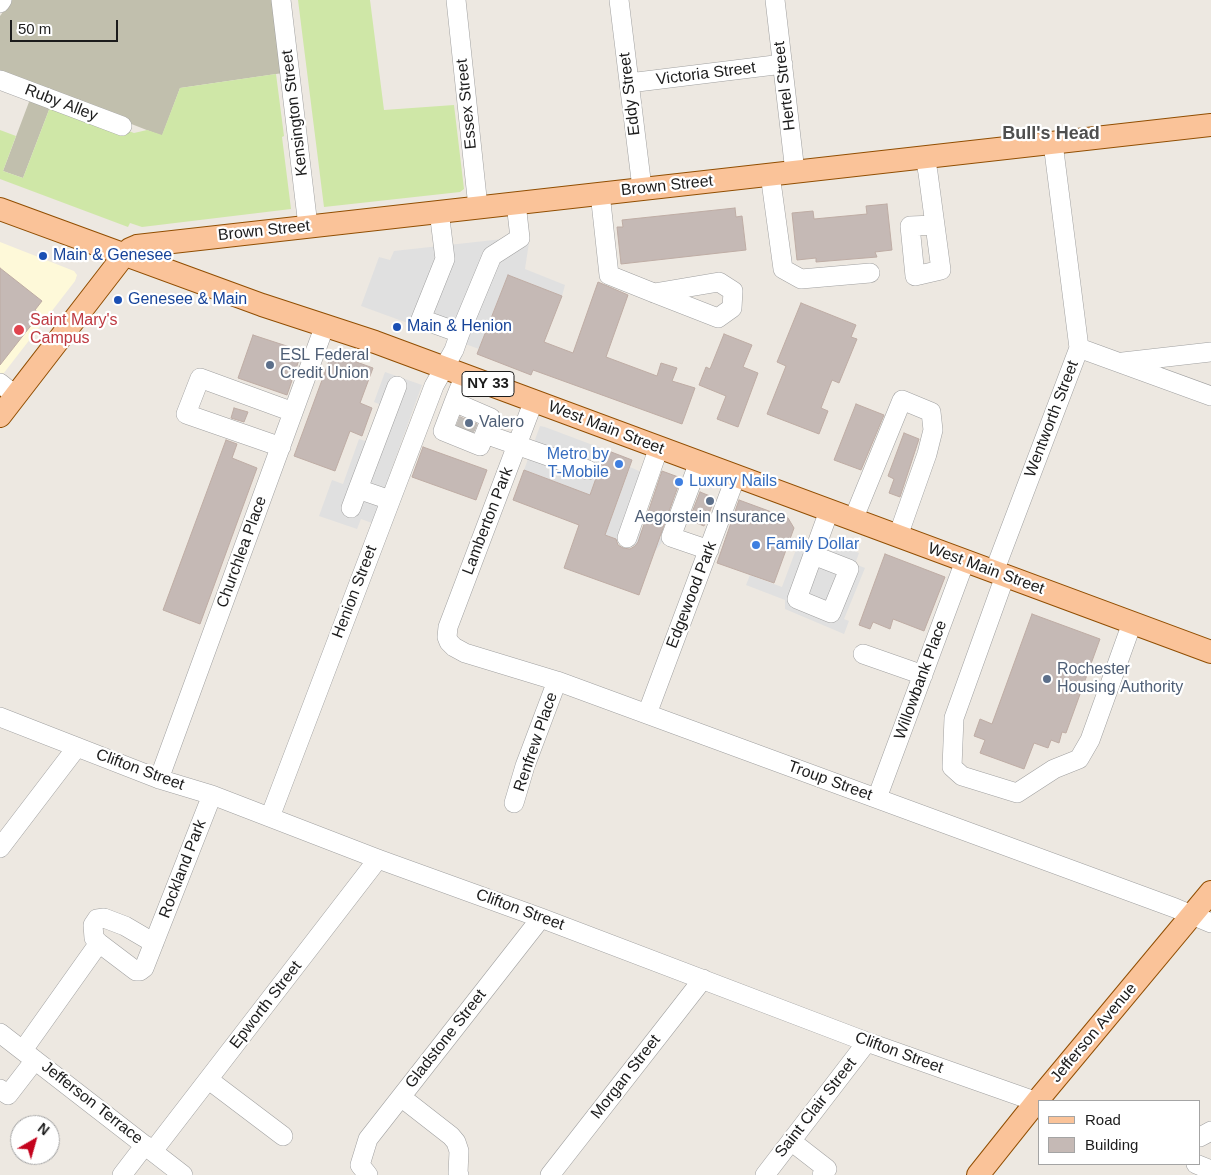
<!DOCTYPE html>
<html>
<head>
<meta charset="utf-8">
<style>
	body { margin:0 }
	#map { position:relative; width:1211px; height:1175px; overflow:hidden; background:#ede8e1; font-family:Arial,sans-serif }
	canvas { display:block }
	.legend { position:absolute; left:1038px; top:1100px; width:162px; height:65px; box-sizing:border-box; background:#fff; border:1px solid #a4a4a4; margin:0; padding:6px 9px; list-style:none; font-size:15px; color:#1c1c1c }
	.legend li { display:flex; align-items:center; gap:10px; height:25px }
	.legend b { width:25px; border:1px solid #a4a4a4 }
	.north { position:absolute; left:10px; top:1115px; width:50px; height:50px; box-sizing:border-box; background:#fff; border:1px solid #a4a4a4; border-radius:50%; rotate:38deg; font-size:14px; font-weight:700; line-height:20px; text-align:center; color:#1c1c1c }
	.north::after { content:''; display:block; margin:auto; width:18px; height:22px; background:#c4031d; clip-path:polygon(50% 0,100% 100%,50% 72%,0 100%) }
	.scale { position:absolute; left:10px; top:20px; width:108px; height:22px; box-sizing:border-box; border:2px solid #1c1c1c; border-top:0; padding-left:6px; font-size:15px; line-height:18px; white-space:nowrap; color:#1c1c1c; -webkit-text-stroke:4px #fff; paint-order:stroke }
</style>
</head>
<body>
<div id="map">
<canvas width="1211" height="1175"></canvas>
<ul class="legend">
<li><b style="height:6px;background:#fac399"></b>Road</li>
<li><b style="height:14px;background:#c5b9b5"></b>Building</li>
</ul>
<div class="north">N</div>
<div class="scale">50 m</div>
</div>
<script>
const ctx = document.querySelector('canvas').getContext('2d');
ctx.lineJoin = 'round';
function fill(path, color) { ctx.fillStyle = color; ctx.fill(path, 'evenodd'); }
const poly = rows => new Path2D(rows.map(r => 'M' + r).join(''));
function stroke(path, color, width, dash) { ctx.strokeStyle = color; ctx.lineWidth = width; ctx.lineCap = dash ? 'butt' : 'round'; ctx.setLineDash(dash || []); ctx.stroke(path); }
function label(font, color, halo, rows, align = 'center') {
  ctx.font = font + ' Arial,sans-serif'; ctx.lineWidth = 4.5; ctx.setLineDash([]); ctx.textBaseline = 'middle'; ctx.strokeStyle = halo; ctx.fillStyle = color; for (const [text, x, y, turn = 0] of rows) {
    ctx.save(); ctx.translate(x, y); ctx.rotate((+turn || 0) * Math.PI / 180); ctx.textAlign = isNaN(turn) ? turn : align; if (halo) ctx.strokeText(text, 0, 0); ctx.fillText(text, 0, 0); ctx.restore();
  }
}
const education = poly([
	[0,242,74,271,77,275,75,281,0,378]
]);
const construction = poly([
	[12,0,274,0,283,73,180,88,162,136,55,94,23,178,3,171,35,86,0,72,0,16]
]);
const grass = poly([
	[298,0,370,0,384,110,454,105,464,189,460,192,324,207],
	[276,74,284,136,282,137,291,209,142,227,130,223,128,227,0,179,0,130,16,136,3,171,23,178,52,102,134,133,147,130,162,135,180,88]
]);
const parking = poly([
	[530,236,525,269,565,285,562,296,508,275,479,349,361,306,379,257,390,260,394,251],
	[385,372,422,385,372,523,361,519,357,529,319,516,332,480,343,484,359,439,371,443,384,406,374,402],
	[540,426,545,427,606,450,590,495,524,470],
	[630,467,646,474,639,529,664,539,654,553,605,535],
	[800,539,827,549,828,553,830,552,834,542,859,553,855,564,865,568,844,619,849,621,844,634,785,609,785,600,746,585,750,575,782,587]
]);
const building = poly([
	[887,204,892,250,875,252,877,257,816,262,816,258,797,260,792,213,813,211,814,219,867,214,866,206,887,204],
	[735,208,736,217,742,216,746,250,621,264,617,227,623,227,622,220,735,208],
	[0,268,42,301,35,310,40,314,0,365,0,268],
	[508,275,562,296,544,342,573,353,598,282,628,295,606,357,657,376,661,363,677,368,672,381,695,388,682,424,533,370,531,375,477,354,508,275],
	[801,303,856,325,851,337,857,339,839,383,832,380,821,408,828,411,819,434,767,414,786,366,777,362,801,303],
	[724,334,752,345,743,367,758,373,738,427,717,419,726,396,699,385,706,367,710,369,724,334],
	[253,335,302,351,287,395,238,378,253,335],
	[332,353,373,368,360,403,372,408,362,436,350,431,335,471,294,456,332,353],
	[856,404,884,415,861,470,834,460,856,404],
	[234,408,248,412,244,422,231,418,234,408],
	[460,417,477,424,474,431,457,425,460,417],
	[904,433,919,439,900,497,889,493,894,479,888,476,904,433],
	[226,440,237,444,232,458,257,468,200,624,163,610,226,440],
	[423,447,487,470,476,500,412,477,423,447],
	[606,450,632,460,605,535,616,539,618,545,623,548,630,549,635,546,638,542,662,471,681,478,639,595,564,568,579,525,513,500,524,470,590,495,606,450],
	[700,492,715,498,704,526,689,520,700,492],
	[739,500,788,518,794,528,774,583,717,563,739,500],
	[885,554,945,577,924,631,893,619,890,629,873,622,870,629,859,625,885,554],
	[1032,614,1100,639,1066,733,1062,732,1059,743,1051,740,1048,748,1034,743,1024,769,980,753,985,740,974,736,980,719,992,724,1032,614]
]);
const minorTunnel = poly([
	[461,438,473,410]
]);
const minor = poly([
	[281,0,308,226],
	[456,0,478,207],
	[619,0,642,188],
	[775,0,795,172],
	[0,3,2,0],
	[0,80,122,126],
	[629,83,783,64],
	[925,157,928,173,941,270,915,276,910,226,935,225],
	[770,174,783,269,801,279,870,273],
	[600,193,609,275,654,293,718,318,732,308,733,291,719,282,654,293],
	[460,333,492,256,520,238,516,203],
	[1079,348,1211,396],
	[1123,362,1211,352],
	[0,383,16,396],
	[534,400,448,627,447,637,449,642,454,647,465,653,557,681,1175,908,1211,923],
	[454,402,491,418,480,446,443,431,454,402,458,392,465,375],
	[485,434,588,470],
	[281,447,186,414,200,378,293,412],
	[699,462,671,537,709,550],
	[390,500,358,489,397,386],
	[351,508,358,489],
	[853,520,902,400,931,412,933,430,927,454,898,536],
	[627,538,659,447],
	[813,555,849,569,831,613,797,599,829,511],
	[994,572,1079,348,1053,143],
	[1005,576,954,718,952,767,962,776,1017,793,1054,769,1079,759,1090,740,1132,623],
	[863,654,923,675],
	[647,714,736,476],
	[0,717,159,779,212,795,378,859,541,918,867,1042,1040,1103],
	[159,779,325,325],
	[877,798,965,561],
	[514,803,525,766,557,681],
	[270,817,434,386,454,350,460,333,421,319,445,259,439,211],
	[0,848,77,747],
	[99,943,94,938,93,925,97,919,104,918,125,926,154,943],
	[0,1033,183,1175],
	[23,1050,99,943,136,971,140,971,144,968,212,795],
	[209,1080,283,1136],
	[0,1089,8,1095,35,1060],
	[401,1097,451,1136,456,1142,459,1151,458,1173,459,1175],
	[1200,1137,1211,1131],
	[791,1141,827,1169,822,1175],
	[153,1151,378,859],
	[1196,1164,1211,1170],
	[122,1175,145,1145],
	[368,1175,360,1165,368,1139,541,918],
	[550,1175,703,979],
	[765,1175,867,1042]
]);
const major = poly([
	[0,209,262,305,375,342,1211,652],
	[0,416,125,254,130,249,137,246,1211,125],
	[978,1175,1037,1101,1211,892]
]);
const markers = [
	[43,256,5,"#1a4fb4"],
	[118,300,5,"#1a4fb4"],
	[397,327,5,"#1a4fb4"],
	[19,330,6,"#e0444e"],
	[270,365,5,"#5c6f8a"],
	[469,423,5,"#5c6f8a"],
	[619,464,5,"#3f7fe0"],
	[679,482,5,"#3f7fe0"],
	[710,501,5,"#5c6f8a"],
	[756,545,5,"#3f7fe0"],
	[1047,679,5,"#5c6f8a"]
];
const shields = [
	[488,384,52]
];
const shieldNames = [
	["NY 33",488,384]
];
const streetNames = [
	["Victoria Street",706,74,-7],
	["Hertel Street",785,86,-97],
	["Eddy Street",630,94,-97],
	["Ruby Alley",61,103,21],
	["Essex Street",467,104,-96],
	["Kensington Street",295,113,-97],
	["Brown Street",667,186,-6],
	["Brown Street",264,231,-6],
	["Wentworth Street",1052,419,-69],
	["West Main Street",606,428,21],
	["Lamberton Park",488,521,-69],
	["Churchlea Place",242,552,-70],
	["West Main Street",986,569,20],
	["Henion Street",355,592,-69],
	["Edgewood Park",692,595,-69],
	["Willowbank Place",921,680,-70],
	["Renfrew Place",536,742,-71],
	["Clifton Street",140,770,20],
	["Troup Street",830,781,20],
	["Rockland Park",183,869,-69],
	["Clifton Street",520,910,20],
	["Epworth Street",266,1005,-52],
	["Jefferson Avenue",1094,1033,-50],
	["Gladstone Street",446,1039,-52],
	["Clifton Street",899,1053,20],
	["Morgan Street",626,1077,-52],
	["Jefferson Terrace",92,1103,38],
	["Saint Clair Street",816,1108,-52]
];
const transitNames = [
	["Main & Genesee",53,256],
	["Genesee & Main",128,300],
	["Main & Henion",407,327]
];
const healthNames = [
	["Saint Mary's",30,321],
	["Campus",30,339]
];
const serviceNames = [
	["ESL Federal",280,356],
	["Credit Union",280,374],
	["Valero",479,423],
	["Aegorstein Insurance",710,518,"center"],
	["Rochester",1057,670],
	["Housing Authority",1057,688]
];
const shopNames = [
	["Metro by",609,455,"right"],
	["T-Mobile",609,473,"right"],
	["Luxury Nails",689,482],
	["Family Dollar",766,545]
];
const neighbourhoodNames = [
	["Bull's Head",1051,134]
];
fill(education, '#fef9d9');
fill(construction, '#c1bfad');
fill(grass, '#cfe7a7');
fill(parking, '#e0e0e0');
fill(building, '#c5b9b5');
stroke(building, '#beaca4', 1);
stroke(minorTunnel, '#c3bfba', 19, [19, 9]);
stroke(minor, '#a0a0a0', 20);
stroke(major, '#914e02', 24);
stroke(minor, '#fff', 19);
stroke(major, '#fac399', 22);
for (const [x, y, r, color] of markers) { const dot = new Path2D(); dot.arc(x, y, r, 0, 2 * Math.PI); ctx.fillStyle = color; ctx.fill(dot); stroke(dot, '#fff', 2); }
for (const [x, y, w] of shields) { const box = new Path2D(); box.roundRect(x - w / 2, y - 12.5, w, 25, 4); ctx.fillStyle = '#fff'; ctx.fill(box); stroke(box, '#1c1c1c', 1); }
label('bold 15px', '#1c1c1c', null, shieldNames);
label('16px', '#1c1c1c', '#fff', streetNames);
label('16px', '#164399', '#fff', transitNames, 'left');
label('16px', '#be3a42', '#fff', healthNames, 'left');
label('16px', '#4e5e75', '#fff', serviceNames, 'left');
label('16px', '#366cbe', '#fff', shopNames, 'left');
label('bold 18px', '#4f4f4f', '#fff', neighbourhoodNames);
</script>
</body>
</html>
